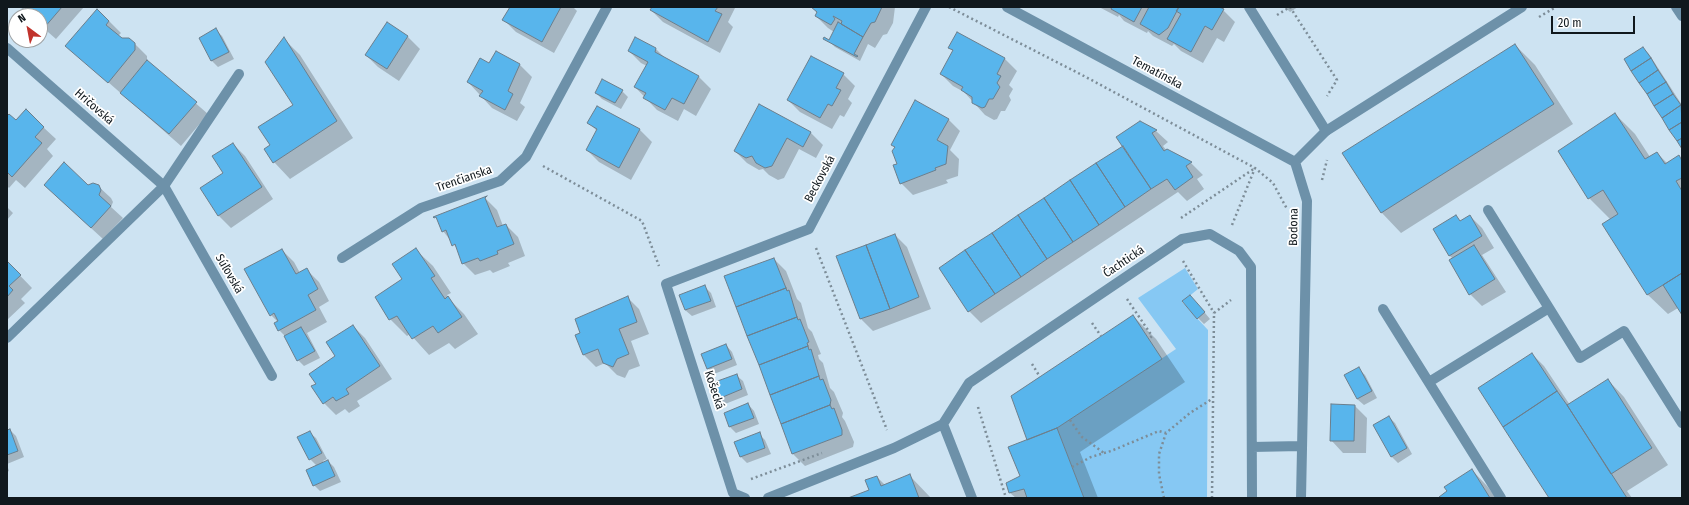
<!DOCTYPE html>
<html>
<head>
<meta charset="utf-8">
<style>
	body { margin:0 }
	#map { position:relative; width:1689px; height:505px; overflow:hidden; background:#cde3f2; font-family:"Fira Sans Condensed",sans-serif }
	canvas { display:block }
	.frame { position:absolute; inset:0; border:8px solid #10181d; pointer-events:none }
	.north { position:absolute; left:8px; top:8px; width:40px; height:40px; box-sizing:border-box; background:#fff; border:1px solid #9fa3a5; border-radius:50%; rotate:328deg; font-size:11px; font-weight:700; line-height:16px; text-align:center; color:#10181d }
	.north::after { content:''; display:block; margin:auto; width:14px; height:18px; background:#c1332c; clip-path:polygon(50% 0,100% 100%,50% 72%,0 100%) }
	.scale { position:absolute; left:1551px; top:16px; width:84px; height:18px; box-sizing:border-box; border:2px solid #10181d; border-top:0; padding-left:5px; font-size:12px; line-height:14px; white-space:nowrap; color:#10181d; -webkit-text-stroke:3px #fff; paint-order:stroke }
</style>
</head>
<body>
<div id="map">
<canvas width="1689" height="505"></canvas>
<div class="frame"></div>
<div class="north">N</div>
<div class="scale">20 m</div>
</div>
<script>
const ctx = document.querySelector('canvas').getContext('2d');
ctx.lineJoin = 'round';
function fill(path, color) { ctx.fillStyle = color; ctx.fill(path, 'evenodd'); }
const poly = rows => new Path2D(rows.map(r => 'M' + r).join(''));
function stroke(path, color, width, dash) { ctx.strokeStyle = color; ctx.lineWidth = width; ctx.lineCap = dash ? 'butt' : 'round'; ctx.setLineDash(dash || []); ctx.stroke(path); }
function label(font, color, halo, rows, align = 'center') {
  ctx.font = font + ' "Fira Sans Condensed",sans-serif'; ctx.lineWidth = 3.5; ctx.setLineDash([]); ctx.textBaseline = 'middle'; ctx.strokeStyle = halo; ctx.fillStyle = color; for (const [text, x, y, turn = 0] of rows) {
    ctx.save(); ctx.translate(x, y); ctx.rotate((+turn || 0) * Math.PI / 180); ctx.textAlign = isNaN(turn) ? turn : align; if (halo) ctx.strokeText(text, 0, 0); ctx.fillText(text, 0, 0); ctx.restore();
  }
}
const green = poly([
	[1185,268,1198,289,1182,302,1208,330,1207,498,1084,498,1057,428,1176,349,1138,298]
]);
const shadow = poly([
	[20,7,84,7,56,39,40,25,40,16,30,16],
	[511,7,573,7,577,11,554,53,516,32,504,20],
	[653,7,735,7,735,8,728,22,733,27,720,53,663,22,651,10],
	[812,7,895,7,893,23,887,34,883,35,875,48,868,44,860,61,835,47,829,41,834,32,828,28,816,16,817,13],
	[1099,7,1217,7,1223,10,1235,22,1224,42,1217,38,1203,63,1181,51,1174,44,1172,46,1153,36,1148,31,1147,33,1124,21,1119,15,1118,17],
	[1285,7,1298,7,1290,12],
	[109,21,121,33,118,36,135,44,147,56,147,61,208,114,181,146,67,46],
	[387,23,408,37,420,49,399,81,378,67,366,55],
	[216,30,222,36,234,59,218,67,212,61,200,38],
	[957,33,1005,59,1017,71,1009,85,1013,89,1009,96,1011,100,1005,111,1001,111,997,119,994,120,985,115,964,92,953,86,941,74,953,51,949,48],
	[284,39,300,55,353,138,290,179,274,162,271,146,295,105],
	[1515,45,1535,65,1573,124,1401,233,1382,213,1344,154],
	[1643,48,1649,54,1682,105,1682,147],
	[656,49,666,59,699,77,711,89,696,116,684,109,678,121,657,110,635,87,647,66,641,63,629,51],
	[496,52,520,65,532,77,520,103,525,107,517,121,492,108,468,82,490,64],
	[843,74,855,86,848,99,852,103,844,117,840,115,832,129,800,112,788,100],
	[622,91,628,97,621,109,602,99,596,93],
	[760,105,811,133,823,145,816,158,799,149,784,178,778,180,769,175,763,169,759,170,747,163,735,151],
	[597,107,640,130,652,142,631,180,599,162,587,150,597,131,589,123],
	[1615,114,1635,134,1650,157,1657,153,1667,163,1678,156,1682,160,1682,313,1678,308,1668,314,1648,295,1603,224,1610,219,1589,198],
	[7,117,16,121,43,127,56,139,47,149,53,156,25,188,16,180,9,188,7,186],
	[948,119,960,131,950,150,959,159,958,176,946,180,948,183,913,195,901,183,895,148,892,144],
	[1141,123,1156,131,1168,142,1163,146,1167,151,1191,163,1203,175,1197,179,1204,189,1187,201,1178,192,981,323,969,311,1124,147],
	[233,144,245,156,273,199,231,228,219,216,201,188,224,173],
	[88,186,98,186,111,198,113,202,111,207,123,218,103,239,57,197],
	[485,198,497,210,503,226,506,225,518,237,525,256,508,263,510,266,493,273,490,270,475,275,463,263,459,251,443,231],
	[7,207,13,213,7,220],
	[1455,216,1461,222,1470,216,1482,228,1494,248,1482,255,1506,292,1482,306,1470,294,1453,259,1449,255],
	[895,235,907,247,931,309,873,331,861,319,838,257],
	[282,250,294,262,300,273,307,270,319,282,329,301,319,307,327,322,307,333,320,358,304,366,298,360,285,336,279,330,278,322,271,315],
	[416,250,433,266,451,293,447,295,450,300,464,314,478,334,455,349,449,343,429,355,410,334,407,336,390,319,404,279],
	[774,259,786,271,797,299,801,303,808,328,812,332,821,354,818,355,819,359,823,363,830,388,834,392,843,413,842,417,845,421,854,442,853,447,805,466,793,454,726,277],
	[7,262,32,288,21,299,25,303,7,320],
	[705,287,711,293,716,307,692,316,685,310],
	[627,297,639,309,649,334,631,341,640,366,629,370,625,378,617,375,605,363,596,367,584,355,577,335,582,334],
	[1196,302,1210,319,1204,324,1198,318],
	[1133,316,1156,339,1185,382,1080,452,1098,498,1016,498,1010,493,1021,477,1028,441],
	[353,326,365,338,392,379,357,401,360,406,349,413,345,409,336,415,324,403,317,384,336,356],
	[726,345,732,352,737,365,714,374,708,368],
	[1532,354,1544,366,1570,405,1608,380,1624,397,1668,465,1627,491,1632,498,1550,498],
	[1359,369,1365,375,1377,398,1364,405,1357,399],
	[736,375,743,381,748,395,725,404,719,398],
	[748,404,754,411,759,424,736,433,730,427,725,413],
	[1355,406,1367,418,1366,453,1343,453,1331,440],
	[1389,417,1395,423,1412,454,1398,463,1391,456],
	[10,430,16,436,24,457,7,464,7,431],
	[309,432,316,438,327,459,323,461,324,463,328,461,334,467,341,482,320,491,314,485,317,466,310,459],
	[759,434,765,440,771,454,747,463,741,457,736,443],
	[7,465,9,471,7,472],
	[1472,470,1488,487,1496,498,1441,498],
	[910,476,931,498,851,498,870,491,877,477,885,485]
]);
const building = poly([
	[24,7,62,7,44,28,40,25,40,16,32,16,33,15,24,7],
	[510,7,561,7,542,42,502,20,510,7],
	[652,7,718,7,715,11,722,14,708,42,650,10,652,7],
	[811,7,882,7,875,22,871,23,863,37,841,24,842,21,833,16,835,19,831,25,815,16,817,12,811,7],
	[1112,7,1142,7,1134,22,1111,9,1112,7],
	[1149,7,1179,7,1168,28,1159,35,1140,24,1149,7],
	[1179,7,1219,7,1224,9,1212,30,1205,26,1191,52,1167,39,1181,14,1176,11,1179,7],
	[97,9,109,21,106,25,122,38,129,38,135,43,135,50,108,83,65,46,97,9],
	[387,22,408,36,387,69,365,55,387,22],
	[838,22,863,37,854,54,858,56,857,57,823,39,824,37,829,40,838,22],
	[216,28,229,52,211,61,199,38,216,28],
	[957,32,1005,58,997,74,1001,76,997,83,1000,87,993,99,989,99,985,107,982,108,972,103,972,97,961,90,963,87,940,74,953,50,948,48,957,32],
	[284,37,337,121,273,163,264,149,270,145,258,127,293,105,265,62,284,37],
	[635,37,656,48,655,52,699,76,684,104,672,98,665,110,643,98,646,93,634,87,648,62,628,51,635,37],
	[1515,44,1554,104,1381,213,1342,153,1515,44],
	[1643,47,1651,58,1631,71,1624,59,1643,47],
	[496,51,520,64,508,91,513,94,505,110,479,96,483,91,467,82,480,58,489,63,496,51],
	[811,56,844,73,836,88,841,90,832,106,828,104,820,118,787,100,811,56],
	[1651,58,1658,70,1639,83,1631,71,1651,58],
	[147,60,197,102,169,134,120,93,147,60],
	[1658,70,1666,82,1647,94,1639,83,1658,70],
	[602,79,623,90,615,103,595,93,602,79],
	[1666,82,1673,94,1654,106,1647,94,1666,82],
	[1673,94,1681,105,1662,118,1654,106,1673,94],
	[915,100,949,119,937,140,948,146,946,164,935,168,936,170,900,184,893,165,897,164,892,151,895,147,891,145,915,100],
	[759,104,811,132,803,147,787,138,772,166,765,168,756,163,752,156,746,158,734,151,759,104],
	[1681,105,1682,122,1669,130,1662,118,1681,105],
	[597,106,640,129,619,168,586,150,597,129,587,123,597,106],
	[26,109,44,127,35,137,42,143,12,177,7,172,7,116,9,114,16,120,26,109],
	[1615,113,1645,159,1657,152,1665,164,1679,155,1682,161,1682,178,1676,181,1682,191,1682,273,1647,295,1602,224,1618,214,1603,190,1588,199,1558,151,1615,113],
	[1140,121,1157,130,1152,133,1164,151,1167,149,1192,162,1186,166,1193,177,1175,190,1167,179,1151,189,1116,137,1140,121],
	[1682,122,1682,138,1677,141,1669,130,1682,122],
	[1682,138,1682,149,1677,141,1682,138],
	[233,143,262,187,218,216,200,188,223,173,212,156,233,143],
	[1123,146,1151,189,1125,207,1096,163,1123,146],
	[64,162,88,185,93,183,99,185,101,190,99,195,111,206,91,228,44,185,64,162],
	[1096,163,1125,207,1099,225,1070,180,1096,163],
	[1070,180,1099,225,1073,242,1044,198,1070,180],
	[487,196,485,198,497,227,506,224,514,244,497,251,498,254,480,261,478,258,462,264,455,244,452,246,446,230,442,232,436,217,434,218,433,217,487,196],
	[1044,198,1073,242,1047,259,1018,215,1044,198],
	[1018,215,1047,259,1021,277,992,233,1018,215],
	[1456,215,1460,221,1470,215,1482,236,1449,256,1433,229,1456,215],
	[992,233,1021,277,995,294,965,250,992,233],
	[895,234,919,297,890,309,866,245,895,234],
	[866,245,890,309,860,319,836,256,866,245],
	[1474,245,1495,279,1469,295,1449,260,1474,245],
	[416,248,435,276,431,278,445,299,448,296,462,317,438,333,433,326,412,339,397,316,389,320,375,297,402,279,392,264,416,248],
	[282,249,296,274,307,268,318,289,308,295,316,310,278,331,274,323,278,321,274,313,270,316,244,269,282,249],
	[965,250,995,294,968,312,939,268,965,250],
	[774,258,786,288,736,307,724,276,774,258],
	[7,261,21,275,9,286,13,290,7,297,7,261],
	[1682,273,1682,315,1663,285,1682,273],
	[705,285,711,301,685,310,679,295,705,285],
	[786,288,787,291,789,290,797,317,747,336,736,307,786,288],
	[1190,295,1205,312,1197,319,1182,301,1190,295],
	[628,296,637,322,619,329,629,354,617,359,613,367,603,363,598,349,583,355,575,335,580,333,575,319,628,296],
	[1133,315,1162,359,1057,428,1027,440,1011,396,1133,315],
	[797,317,798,320,800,319,809,342,807,343,808,346,759,365,747,336,797,317],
	[353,325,380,366,346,389,349,394,336,401,333,397,323,404,311,386,316,384,309,374,335,356,326,342,353,325],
	[301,327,315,351,297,361,284,336,301,327],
	[726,344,732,359,707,369,701,354,726,344],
	[808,346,809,350,811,349,819,376,770,395,759,365,808,346],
	[1532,353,1557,391,1503,427,1478,388,1532,353],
	[1359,367,1372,391,1357,399,1344,375,1359,367],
	[737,374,742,389,718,399,712,383,737,374],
	[819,376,820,380,823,379,831,400,830,405,781,424,770,395,819,376],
	[1608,379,1652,448,1611,474,1567,405,1608,379],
	[1557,391,1567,405,1627,498,1549,498,1503,427,1557,391],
	[748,403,754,418,729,427,724,413,748,403],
	[1331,404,1355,405,1354,441,1330,441,1331,404],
	[830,405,832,409,834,408,842,430,842,435,792,454,781,424,830,405],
	[1389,416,1407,448,1391,457,1373,425,1389,416],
	[1057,428,1084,498,1027,498,1024,489,1009,493,1006,483,1020,476,1008,447,1057,428],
	[10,429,18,451,7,455,7,430,10,429],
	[310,431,322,453,309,460,297,437,310,431],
	[760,432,765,448,740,457,734,442,760,432],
	[328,460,335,476,313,486,306,470,328,460],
	[1472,469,1490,498,1440,498,1439,497,1447,491,1444,487,1472,469],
	[910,474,919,498,848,498,869,490,865,480,877,476,881,486,910,474]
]);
const path = poly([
	[949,7,1084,76,1255,168,1273,183,1287,209],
	[1290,7,1337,80,1327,96],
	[1277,15,1290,7],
	[1539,17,1556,7],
	[543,166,642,221,659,266],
	[1322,180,1327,160],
	[1181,218,1255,168],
	[1232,225,1255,168],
	[816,248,887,430],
	[1183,261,1214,313],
	[1127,299,1152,336,1149,339],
	[1092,323,1101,336],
	[1032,364,1040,377],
	[978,407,1006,498],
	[1070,420,1082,437,1104,453],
	[1072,467,1091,457,1111,451,1159,431,1166,433],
	[751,479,822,453],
	[1164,498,1159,474,1159,454,1166,433,1190,413,1212,399],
	[1212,498,1214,313,1231,300]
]);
const service = poly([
	[1249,7,1326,131],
	[1676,7,1682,16],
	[1549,308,1580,358,1624,331,1682,423],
	[1383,309,1501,498],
	[1429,382,1549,308,1488,210]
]);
const minor = poly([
	[1007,7,1295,162],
	[7,48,164,186,272,376],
	[342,258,421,208,500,181,526,157,607,7],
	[7,338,164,186,239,74],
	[943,424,969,383,1182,239,1210,234,1239,251,1251,267,1252,498],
	[943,424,972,498],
	[1252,447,1301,446],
	[745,498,733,493,666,284,809,229,926,7],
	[768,498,894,448,943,424],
	[1301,498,1307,201,1295,162,1326,131,1522,7]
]);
const streetNames = [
	["Tematínska",1157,73,28],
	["Hričovská",94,107,41],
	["Trenčianska",464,179,-19],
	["Beckovská",820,179,-62],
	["Bodona",1294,227,-89],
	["Čachtická",1124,262,-34],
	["Súľovská",229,274,60],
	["Košecká",714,390,72]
];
fill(green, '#86c8f3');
fill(shadow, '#0003');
fill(building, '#58b5ec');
stroke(building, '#6b7e8c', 1);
stroke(path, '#7d8d98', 2.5, [2, 3]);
stroke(service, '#6d91a9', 10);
stroke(minor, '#6d91a9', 10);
label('12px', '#10181d', '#fff', streetNames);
</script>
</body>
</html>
